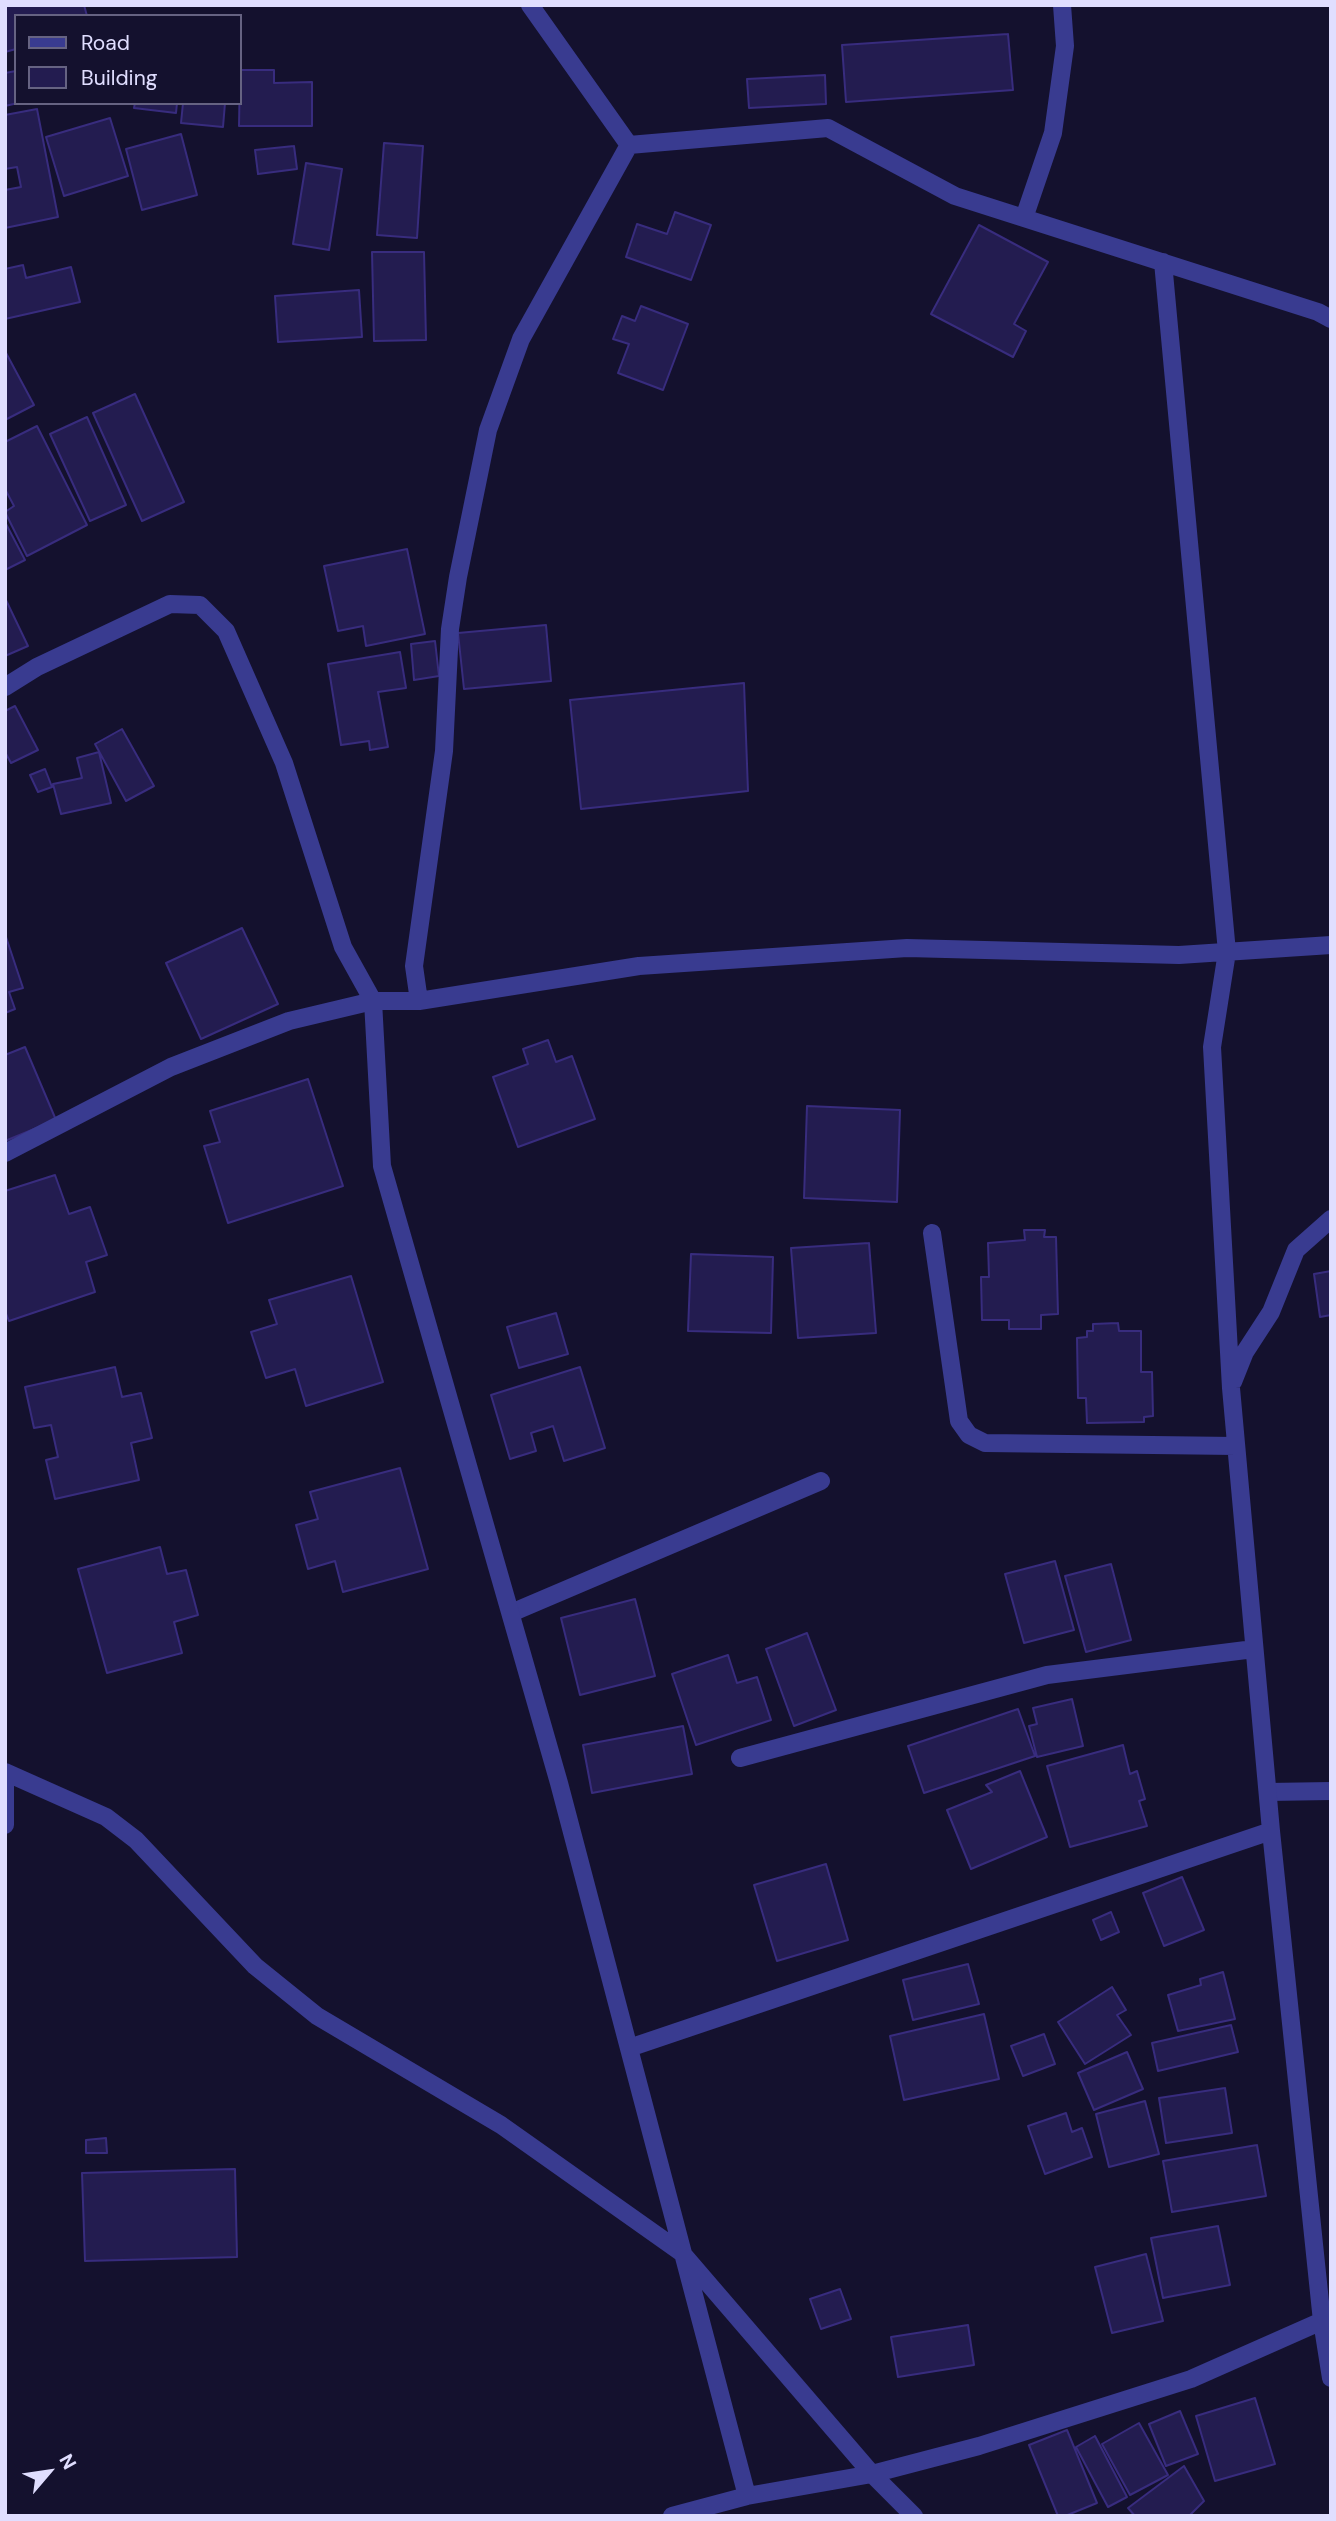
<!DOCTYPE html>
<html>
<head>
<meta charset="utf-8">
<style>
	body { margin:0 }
	#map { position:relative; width:1336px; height:2521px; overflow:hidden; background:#14112e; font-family:"DM Sans",sans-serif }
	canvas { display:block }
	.frame { position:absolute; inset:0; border:7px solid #e0deff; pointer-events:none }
	.legend { position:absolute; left:14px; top:14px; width:228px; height:91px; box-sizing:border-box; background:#14112e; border:2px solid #666382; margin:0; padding:9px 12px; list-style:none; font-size:21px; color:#e0deff }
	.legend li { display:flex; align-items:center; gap:14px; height:35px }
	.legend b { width:35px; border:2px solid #666382 }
	.north { position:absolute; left:14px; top:2437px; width:70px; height:70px; -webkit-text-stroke:5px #14112e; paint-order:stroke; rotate:61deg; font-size:19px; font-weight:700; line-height:28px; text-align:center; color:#e0deff }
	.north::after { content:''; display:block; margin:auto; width:24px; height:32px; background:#e0deff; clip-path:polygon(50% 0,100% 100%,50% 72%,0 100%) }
</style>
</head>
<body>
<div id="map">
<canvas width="1336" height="2521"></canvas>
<div class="frame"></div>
<ul class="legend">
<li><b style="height:9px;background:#393b90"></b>Road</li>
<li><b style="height:19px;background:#231c50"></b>Building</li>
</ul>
<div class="north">N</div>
</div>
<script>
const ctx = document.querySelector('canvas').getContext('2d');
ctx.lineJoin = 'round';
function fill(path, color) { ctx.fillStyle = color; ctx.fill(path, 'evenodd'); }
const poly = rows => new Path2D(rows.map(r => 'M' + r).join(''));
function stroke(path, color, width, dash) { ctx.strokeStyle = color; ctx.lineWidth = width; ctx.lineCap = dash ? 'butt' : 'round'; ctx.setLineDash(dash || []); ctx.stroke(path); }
const building = poly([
	[5,5,84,5,87,16,16,16,16,49,5,52,5,5],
	[1008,34,1013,90,846,102,842,45,1008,34],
	[240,70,274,70,274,83,312,82,312,126,239,126,240,70],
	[16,71,16,103,18,103,5,106,5,73,16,71],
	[825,75,826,104,749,108,747,79,825,75],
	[135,103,177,103,176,113,134,108,135,103],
	[183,103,225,103,223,127,181,123,183,103],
	[37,109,58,217,5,228,5,190,21,187,17,167,5,169,5,115,37,109],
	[110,118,128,176,64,196,46,137,110,118],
	[181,134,197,195,142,210,126,149,181,134],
	[384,143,423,146,417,238,377,235,384,143],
	[294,146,297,169,258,174,255,150,294,146],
	[306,163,342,169,329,250,293,244,306,163],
	[675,212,711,225,691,280,626,257,637,224,667,234,675,212],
	[979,225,1048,262,1014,324,1026,331,1013,357,931,314,979,225],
	[372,252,424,252,426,340,374,341,372,252],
	[23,265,26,278,71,267,80,302,5,319,5,269,23,265],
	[359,290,362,337,278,342,275,296,359,290],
	[641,306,688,324,663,390,618,373,629,344,613,339,622,316,635,321,641,306],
	[5,351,34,405,5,420,5,351],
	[135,394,184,502,142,521,93,413,135,394],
	[87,417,126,505,90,521,50,434,87,417],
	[37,426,87,525,27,556,5,512,14,506,5,489,5,442,37,426],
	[5,522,25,560,5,570,5,522],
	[407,549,425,634,366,646,363,626,338,631,324,566,407,549],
	[5,598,28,646,5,656,5,598],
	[546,625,551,681,464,689,458,633,546,625],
	[435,641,439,676,414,680,411,644,435,641],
	[400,652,406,688,378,692,388,747,370,750,369,741,341,745,328,664,400,652],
	[744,683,748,791,581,809,570,700,744,683],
	[15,706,38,750,11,763,5,752,5,711,15,706],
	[122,729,154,786,126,801,95,744,122,729],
	[99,752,111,803,61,814,53,784,82,778,77,758,99,752],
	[45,769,52,787,38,792,30,775,45,769],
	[242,928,278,1004,201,1039,166,963,242,928],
	[5,934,23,988,9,992,15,1009,5,1013,5,934],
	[548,1040,556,1062,572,1056,595,1119,518,1147,493,1077,528,1064,523,1049,548,1040],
	[25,1047,56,1120,5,1141,5,1055,25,1047],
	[308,1079,343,1186,228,1223,204,1146,220,1142,210,1111,308,1079],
	[807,1106,900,1110,897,1202,804,1198,807,1106],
	[55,1175,69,1214,90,1207,107,1255,86,1262,95,1292,9,1321,5,1311,5,1191,55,1175],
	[1024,1230,1045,1230,1044,1237,1056,1237,1058,1314,1041,1315,1041,1329,1009,1329,1009,1320,982,1320,981,1277,989,1277,988,1243,1025,1240,1024,1230],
	[869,1243,876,1333,798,1338,791,1248,869,1243],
	[691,1254,773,1257,771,1333,688,1331,691,1254],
	[1331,1271,1331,1315,1320,1317,1314,1274,1331,1271],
	[351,1276,383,1382,306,1406,295,1369,266,1378,251,1332,277,1324,269,1300,351,1276],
	[556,1313,568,1354,519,1368,507,1327,556,1313],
	[1118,1323,1119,1331,1141,1331,1141,1372,1152,1372,1153,1416,1144,1417,1144,1422,1087,1423,1086,1398,1078,1398,1077,1338,1087,1337,1087,1331,1093,1331,1093,1324,1118,1323],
	[115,1367,122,1397,141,1393,152,1438,131,1443,139,1480,55,1499,46,1460,58,1457,51,1425,34,1428,25,1387,115,1367],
	[580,1367,605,1448,564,1461,553,1426,531,1433,536,1451,510,1459,491,1395,580,1367],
	[400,1468,428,1569,343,1592,335,1561,308,1569,296,1525,318,1519,310,1492,400,1468],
	[160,1547,167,1574,186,1570,198,1615,174,1622,182,1653,107,1673,78,1569,160,1547],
	[1055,1561,1074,1630,1024,1643,1005,1574,1055,1561],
	[1111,1564,1131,1640,1086,1652,1065,1576,1111,1564],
	[635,1599,655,1676,580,1695,561,1618,635,1599],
	[807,1633,836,1710,794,1726,766,1649,807,1633],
	[728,1655,737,1683,757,1677,771,1720,696,1745,672,1674,728,1655],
	[1072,1699,1083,1746,1037,1757,1029,1726,1037,1724,1033,1708,1072,1699],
	[1018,1709,1035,1756,924,1793,908,1746,1018,1709],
	[683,1726,692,1774,592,1793,583,1745,683,1726],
	[1123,1745,1130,1774,1137,1771,1145,1799,1139,1801,1147,1826,1070,1847,1047,1766,1123,1745],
	[1020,1771,1047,1837,971,1869,947,1810,992,1792,986,1785,1020,1771],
	[826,1864,848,1940,777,1961,754,1885,826,1864],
	[1182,1877,1204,1930,1164,1946,1143,1893,1182,1877],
	[1111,1912,1119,1932,1101,1940,1093,1920,1111,1912],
	[968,1964,979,2004,913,2020,903,1980,968,1964],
	[1223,1972,1235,2019,1178,2031,1168,1995,1201,1985,1200,1979,1223,1972],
	[1112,1987,1126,2010,1117,2015,1131,2035,1085,2064,1058,2022,1112,1987],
	[984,2014,999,2079,904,2100,890,2036,984,2014],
	[1231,2025,1238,2052,1158,2071,1152,2043,1231,2025],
	[1044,2034,1055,2064,1023,2076,1011,2046,1044,2034],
	[1127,2052,1143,2089,1094,2110,1078,2073,1127,2052],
	[1225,2088,1232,2133,1166,2143,1159,2098,1225,2088],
	[1145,2101,1159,2154,1109,2167,1096,2114,1145,2101],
	[1066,2113,1072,2132,1082,2128,1092,2157,1045,2174,1028,2126,1066,2113],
	[106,2138,107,2153,86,2153,86,2140,106,2138],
	[1257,2145,1266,2196,1172,2212,1163,2161,1257,2145],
	[235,2169,237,2257,85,2261,82,2173,235,2169],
	[1218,2226,1230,2285,1163,2298,1151,2238,1218,2226],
	[1146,2254,1163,2321,1112,2333,1095,2267,1146,2254],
	[840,2289,851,2319,821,2329,810,2299,840,2289],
	[968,2325,974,2365,898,2377,891,2337,968,2325],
	[1255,2398,1275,2464,1215,2481,1196,2416,1255,2398],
	[1180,2411,1198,2454,1166,2466,1149,2424,1180,2411],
	[1139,2423,1168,2475,1130,2495,1102,2444,1139,2423],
	[1067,2430,1097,2503,1065,2516,1058,2516,1029,2445,1067,2430],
	[1095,2436,1127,2497,1108,2507,1076,2447,1095,2436],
	[1184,2466,1204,2501,1189,2516,1135,2516,1128,2508,1184,2466]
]);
const service = poly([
	[511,1613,821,1481],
	[1268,1792,1331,1791]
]);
const minor = poly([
	[530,5,629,145,828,128,955,196,1318,312,1331,319],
	[1024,218,1053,133,1065,46,1062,5],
	[1163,262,1227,952,1212,1047,1231,1388,1271,1831,1322,2321,1331,2378],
	[5,687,37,667,170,604,200,605,226,631,284,763,343,947,373,1001,382,1166,559,1783,747,2496],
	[419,1001,414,966,444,751,450,629,458,577,488,430,521,339,629,145],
	[5,1153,171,1067,289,1021,373,1001,419,1001,639,966,907,948,1179,955,1331,945],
	[932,1233,959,1421,969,1435,985,1443,1236,1446],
	[1233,1382,1245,1352,1271,1312,1296,1250,1331,1219],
	[740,1758,1047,1675,1254,1649],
	[5,1772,106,1817,136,1840,255,1966,317,2016,501,2125,682,2253,872,2474,914,2516],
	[5,1772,5,1825],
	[629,2048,1271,1831],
	[672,2516,747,2496,872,2474,979,2446,1191,2379,1322,2321,1331,2320]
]);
fill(building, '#231c50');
stroke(building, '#382c7e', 2);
stroke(service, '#393b90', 18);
stroke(minor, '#393b90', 18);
</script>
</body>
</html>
